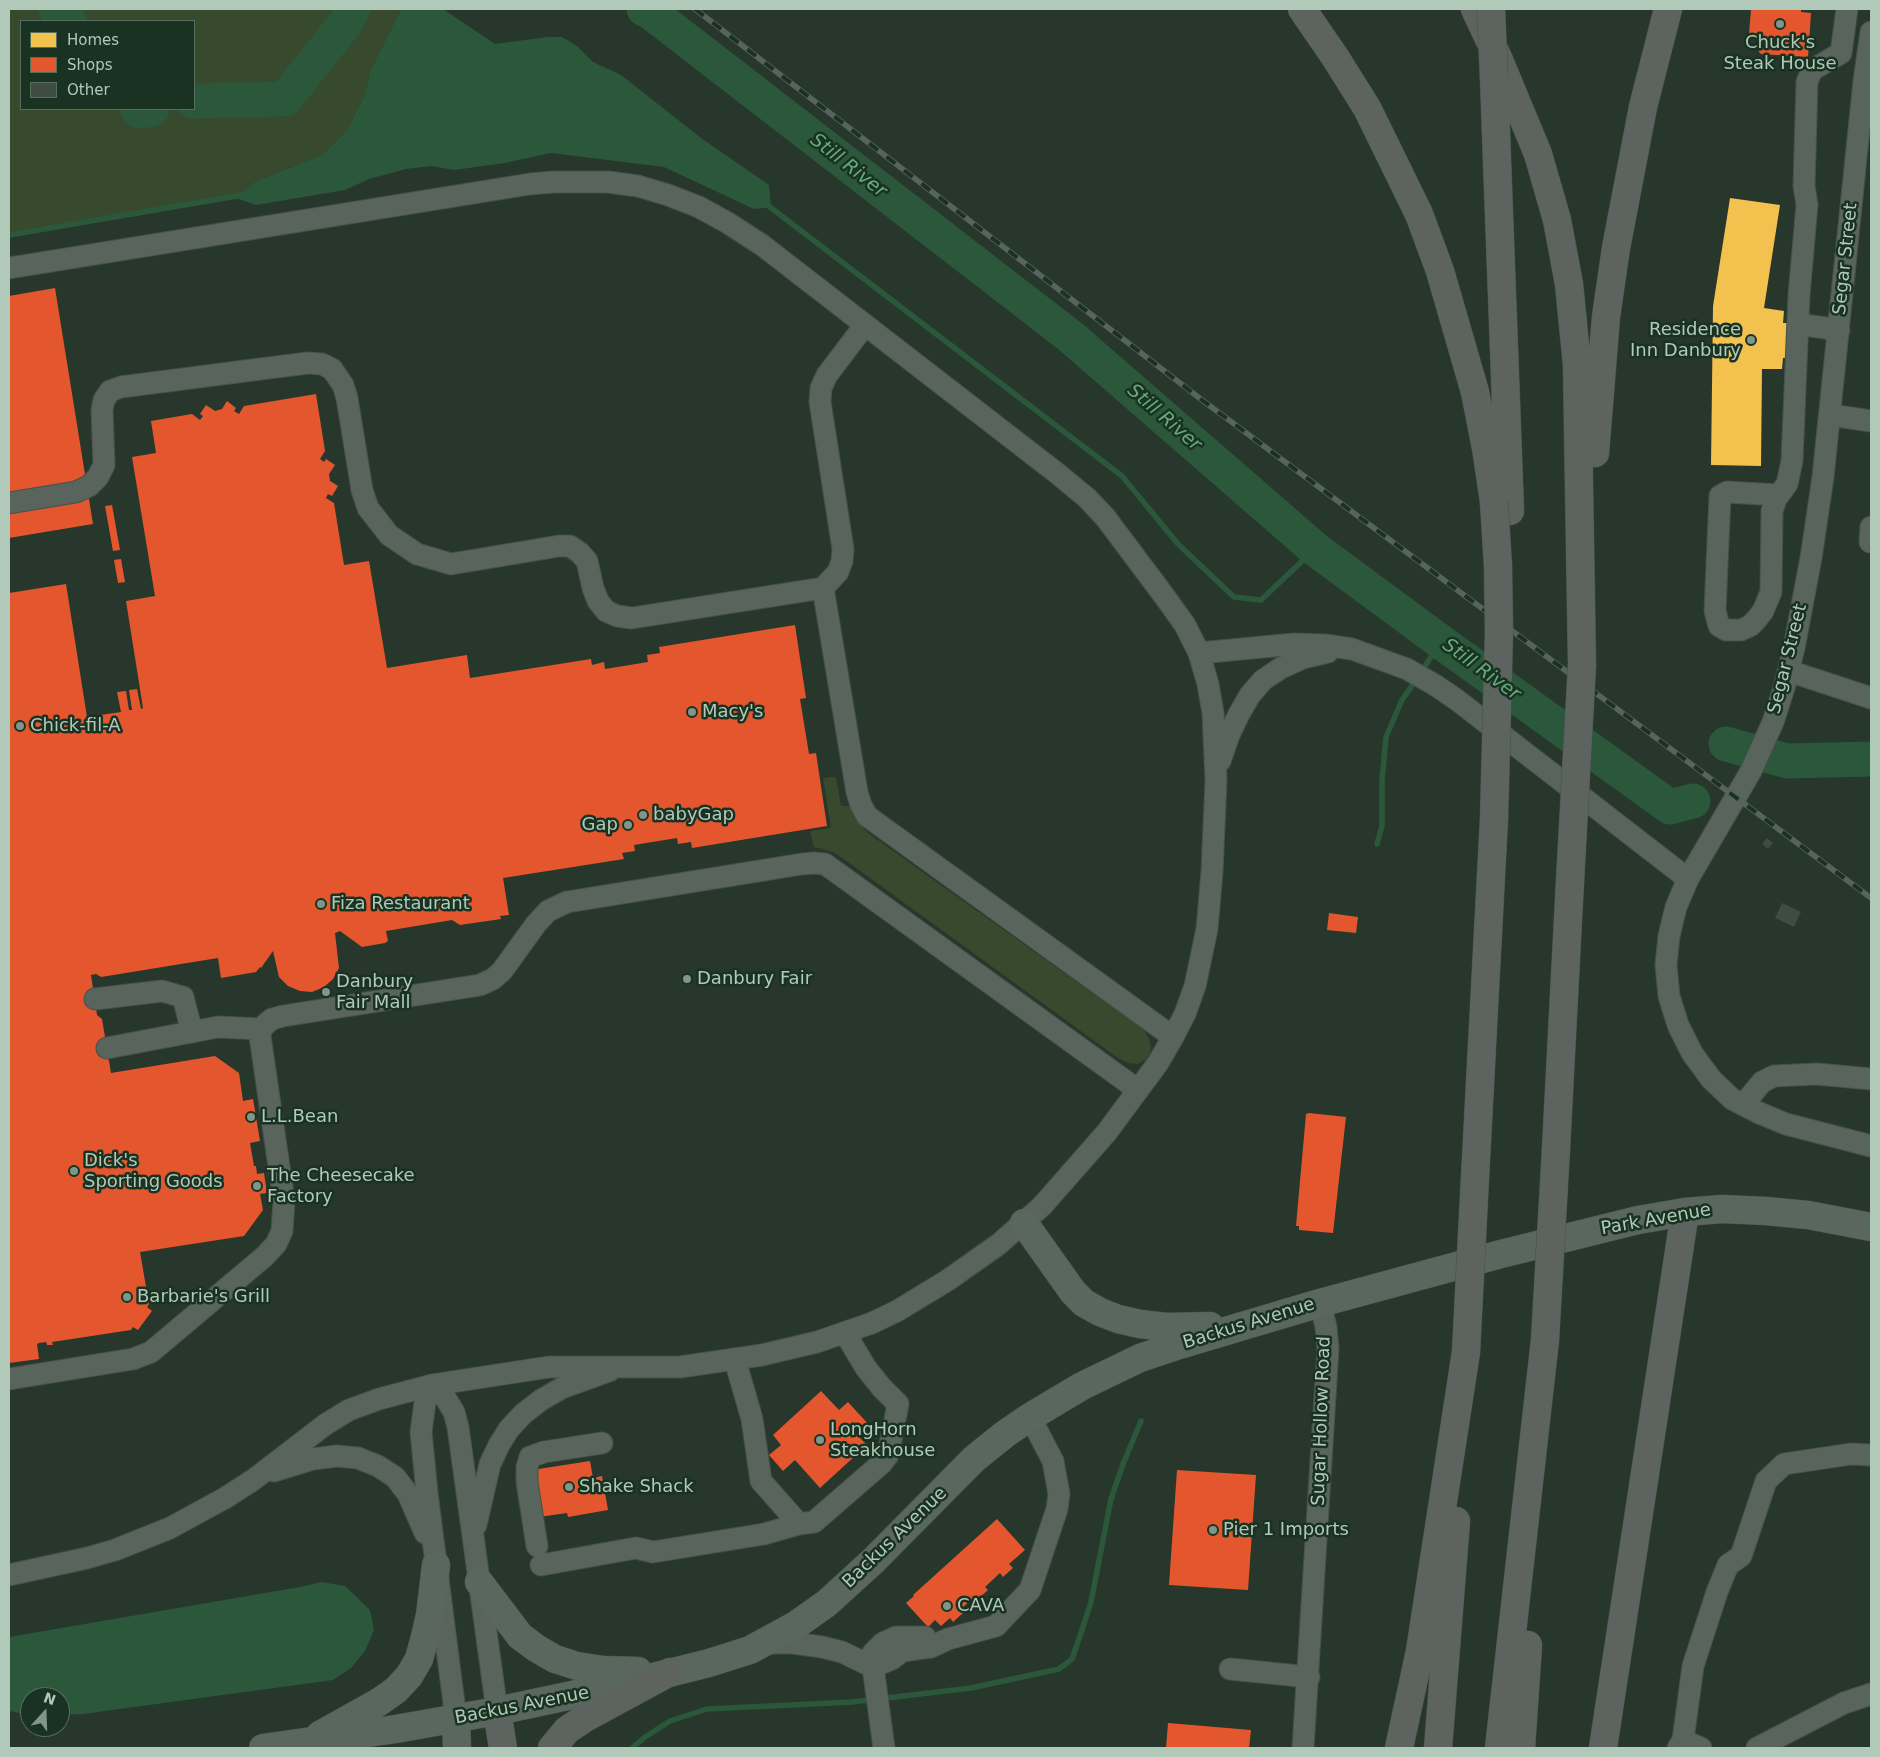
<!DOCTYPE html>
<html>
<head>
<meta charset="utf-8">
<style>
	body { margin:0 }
	#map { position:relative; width:1880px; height:1757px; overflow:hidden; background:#27372c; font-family:"DejaVu Sans",sans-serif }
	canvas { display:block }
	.frame { position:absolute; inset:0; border:10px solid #b0c9b9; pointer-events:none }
	.legend { position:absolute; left:20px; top:20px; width:175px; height:90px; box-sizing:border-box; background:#1a3222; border:1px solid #566e5e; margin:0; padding:6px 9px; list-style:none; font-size:15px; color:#b0c9b9 }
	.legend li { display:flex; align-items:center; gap:10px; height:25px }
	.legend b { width:25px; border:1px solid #566e5e }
	.north { position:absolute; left:20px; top:1687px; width:50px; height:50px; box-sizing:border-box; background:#1a3222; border:1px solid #566e5e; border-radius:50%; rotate:20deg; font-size:14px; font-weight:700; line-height:20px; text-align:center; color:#b0c9b9 }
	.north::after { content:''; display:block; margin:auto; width:18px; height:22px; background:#809688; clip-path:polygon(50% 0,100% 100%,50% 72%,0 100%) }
</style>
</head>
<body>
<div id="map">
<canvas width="1880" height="1757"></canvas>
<div class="frame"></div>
<ul class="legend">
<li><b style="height:14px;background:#f2c14e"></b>Homes</li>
<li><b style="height:14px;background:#e4572e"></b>Shops</li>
<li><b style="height:14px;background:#3e4c41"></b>Other</li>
</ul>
<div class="north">N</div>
</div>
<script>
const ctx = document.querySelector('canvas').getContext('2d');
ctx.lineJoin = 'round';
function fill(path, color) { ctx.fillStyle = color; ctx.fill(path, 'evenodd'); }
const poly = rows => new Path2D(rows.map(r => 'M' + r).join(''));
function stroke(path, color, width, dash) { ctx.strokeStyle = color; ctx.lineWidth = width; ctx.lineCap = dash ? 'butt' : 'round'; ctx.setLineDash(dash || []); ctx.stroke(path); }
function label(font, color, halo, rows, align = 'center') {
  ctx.font = font + ' "DejaVu Sans",sans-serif'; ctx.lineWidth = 5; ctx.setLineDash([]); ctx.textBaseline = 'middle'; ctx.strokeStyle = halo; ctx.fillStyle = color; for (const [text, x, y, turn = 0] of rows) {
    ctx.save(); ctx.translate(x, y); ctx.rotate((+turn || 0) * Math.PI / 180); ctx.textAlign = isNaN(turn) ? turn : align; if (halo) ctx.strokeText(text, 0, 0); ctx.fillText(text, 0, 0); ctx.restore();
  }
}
const green = poly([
	[9,9,401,9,371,69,364,97,347,130,322,155,254,182,236,198,9,235],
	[21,21,194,21,194,109,21,109],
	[832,777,836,778,841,806,849,806,857,821,868,833,1144,1030,1149,1039,1151,1047,1150,1054,1145,1060,1138,1064,1128,1063,1118,1058,848,862,833,852,814,847,810,831,831,828,823,778]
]);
const water = poly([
	[401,9,443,9,495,44,548,37,562,37,577,46,593,62,621,75,701,138,769,185,771,207,754,209,664,167,551,153,505,163,454,170,432,166,406,169,369,179,345,190,256,205,236,198,254,182,322,155,347,130,364,97,371,69],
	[322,1582,345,1586,370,1610,374,1630,365,1651,351,1668,333,1680,83,1714,60,1715,60,1697,30,1697,30,1715,9,1711,9,1637,300,1587]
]);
const homes = poly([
	[1730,198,1780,205,1764,308,1784,311,1783,323,1789,323,1789,358,1783,358,1782,369,1762,369,1761,466,1711,465,1713,306]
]);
const shops = poly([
	[1751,9,1801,9,1801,12,1811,13,1808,57,1761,54,1759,52,1760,35,1749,34],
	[55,288,93,524,9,538,9,296],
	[316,394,325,451,320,459,324,462,326,459,335,465,329,474,330,481,338,486,332,496,328,494,326,498,334,503,344,565,369,561,387,668,467,655,470,678,591,659,592,665,604,662,605,669,648,662,647,655,660,653,659,647,795,625,806,698,800,699,809,754,816,753,827,826,692,848,691,842,678,844,677,838,634,845,635,851,622,853,624,859,503,878,509,915,500,916,501,919,460,925,452,920,386,931,388,941,385,943,362,947,340,931,335,933,339,968,333,979,324,987,312,992,300,991,288,986,279,977,273,951,261,968,260,967,256,972,221,978,218,958,101,977,96,974,91,975,97,1015,102,1019,111,1073,215,1056,239,1073,243,1101,253,1099,260,1141,250,1143,254,1166,256,1166,257,1174,264,1173,267,1193,260,1194,263,1210,244,1236,140,1252,149,1304,147,1307,152,1311,138,1330,133,1327,131,1330,52,1342,53,1345,47,1345,46,1342,39,1343,37,1344,39,1359,9,1363,9,593,66,584,87,717,121,712,117,692,126,691,129,710,132,710,129,690,137,689,141,709,143,708,126,601,155,596,132,457,156,453,151,421,192,414,200,420,203,416,200,414,206,405,215,411,222,409,227,401,236,408,234,411,239,414,244,406],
	[112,505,120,550,113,551,105,506],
	[121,559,125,582,118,583,114,560],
	[1329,913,1358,917,1356,933,1327,930],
	[1309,1113,1346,1117,1333,1233,1299,1230,1299,1226,1296,1226,1306,1114],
	[821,1391,839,1410,848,1402,870,1426,858,1436,867,1445,820,1488,795,1460,783,1471,769,1455,781,1445,773,1435],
	[590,1461,593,1478,602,1476,608,1510,568,1517,567,1513,539,1517,532,1470],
	[1177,1470,1256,1475,1248,1590,1169,1585],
	[997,1519,1025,1550,1009,1564,1013,1568,1003,1577,1000,1573,985,1587,988,1590,978,1599,975,1596,960,1610,963,1613,953,1622,950,1618,941,1626,935,1620,928,1627,906,1603,914,1596,913,1595],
	[1168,1723,1251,1730,1249,1748,1166,1748]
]);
const stream = poly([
	[766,204,1122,476,1178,544,1234,597,1261,600,1315,549],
	[9,235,243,195],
	[1421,672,1441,642],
	[1377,844,1382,826,1382,781,1386,737,1402,700,1416,680],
	[632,1748,645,1737,670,1721,707,1709,852,1702,971,1688,1059,1669,1072,1659,1082,1630,1091,1602,1111,1499,1123,1464,1141,1421]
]);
const river = poly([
	[56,9,69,21],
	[644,9,649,11,1071,337,1315,549,1441,642,1670,807,1693,801],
	[194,101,285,99,347,21,353,9],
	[138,109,140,111,152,109],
	[1726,744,1787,761,1871,759]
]);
const building = poly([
	[1767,838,1773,843,1768,849,1762,844],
	[1782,903,1801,912,1794,927,1775,918]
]);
const minor = poly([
	[1871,32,1864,81,1823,477,1811,558,1794,648,1784,688,1773,722,1751,771,1688,879,1676,907,1669,936,1666,965,1669,996,1678,1025,1692,1053,1711,1079,1732,1099,1757,1112,1786,1124,1871,1146],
	[9,268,530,184,553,182,608,182,638,186,668,195,699,207,728,223,762,245,1058,474,1087,498,1105,517,1165,597,1185,625,1199,653,1208,684,1213,713,1216,781,1212,872,1207,929,1195,986,1185,1014,1173,1037,1158,1063,1107,1132,1042,1206,999,1244,948,1280,897,1311,872,1323,817,1342,762,1355,680,1367,549,1367,432,1385,379,1399,349,1410,326,1424,253,1480,225,1498,170,1528,115,1550,87,1558,9,1575],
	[1798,324,1839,330],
	[1830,415,1871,421],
	[1778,495,1727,492,1720,496,1715,611,1719,626,1726,630,1741,630,1750,626,1756,620,1763,611,1771,592,1772,511,1776,499,1787,484,1792,461,1799,295,1807,205,1804,186,1807,82,1812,70,1841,53,1847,9],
	[9,503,76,492,89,486,98,477,104,465,102,410,104,400,110,391,121,387,276,367,308,363,322,364,332,369,343,385,347,398,362,490,368,508,389,535,417,554,451,564,559,546,570,546,580,553,587,561,593,588,598,601,606,611,617,616,632,618,823,588,838,572,842,561,843,549,820,402,821,388,827,375,865,325],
	[1870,542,1871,527],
	[823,588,857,792,861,805,867,816,1173,1037],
	[1199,653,1294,644,1325,645,1352,649,1407,669,1435,685,1457,700,1688,879],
	[1789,671,1871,698],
	[1220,761,1229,735,1239,714,1250,695,1263,680,1281,668,1303,658,1328,652],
	[95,999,162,991,183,997,192,1032],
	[107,1048,218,1027,261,1029],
	[1743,1105,1762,1082,1774,1076,1817,1074,1871,1079],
	[735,1360,752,1419,761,1481,799,1524],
	[9,1379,133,1359,151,1352,265,1256,276,1244,282,1231,284,1201,260,1036,261,1029,267,1023,272,1019,283,1016,480,985,493,979,502,971,536,924,548,911,567,902,802,864,814,863,825,864,1138,1090],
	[432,1385,446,1399,454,1412,458,1427,497,1711],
	[432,1385,425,1402,421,1432,427,1493,456,1719],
	[274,1471,313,1459,337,1456,358,1458,378,1466,395,1477,408,1494,425,1533],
	[476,1525,490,1464,499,1445,509,1429,523,1414,541,1400,562,1388,609,1371],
	[537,1546,527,1482,527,1467,530,1457,544,1452,602,1443],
	[541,1565,636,1548,653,1552,764,1534,799,1524,814,1522,882,1463,888,1455,898,1404,882,1388,866,1368,845,1333],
	[763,1643,793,1643,822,1647,842,1652,873,1667,892,1659,902,1651,931,1647,948,1639,996,1626,1030,1590,1057,1509,1059,1494,1053,1461,1030,1417],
	[1230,1669,1309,1677],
	[1683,1740,1701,1748],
	[884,1748,873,1667,873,1653,883,1643,896,1637,925,1637],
	[1303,1748,1328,1349,1326,1327,1320,1303],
	[1678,1748,1683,1740,1693,1666,1717,1592,1728,1565,1741,1556,1766,1481,1784,1464,1851,1454,1871,1455],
	[1757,1748,1844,1703,1871,1694]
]);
const major = poly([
	[1024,1223,1073,1292,1084,1303,1100,1312,1118,1319,1140,1324,1167,1327,1210,1326],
	[479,1582,520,1636,536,1648,555,1659,577,1666,603,1670,638,1671],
	[456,1719,457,1748],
	[320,1735,379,1702,396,1690,409,1676,419,1659,425,1637,430,1615,436,1565],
	[263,1748,396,1729,497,1711,629,1683,709,1663,750,1650,796,1625,827,1603,873,1561,974,1459,1005,1434,1030,1417,1082,1386,1140,1358,1179,1345,1320,1303,1501,1254,1638,1220,1685,1212,1722,1209,1766,1211,1808,1215,1871,1227]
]);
const highway = poly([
	[1302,9,1335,57,1367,108,1419,214,1440,271,1475,392,1486,448,1494,502],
	[1475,9,1499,60,1538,154,1557,220,1569,284,1577,365,1582,665],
	[1494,79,1510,511],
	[1595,453,1606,317,1616,248,1643,107,1668,9],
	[1556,1149,1570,881],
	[1475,1178,1494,819],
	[497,1711,503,1748],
	[552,1748,567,1730,585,1718,670,1672],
	[1399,1748,1420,1651,1466,1352],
	[1438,1748,1456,1521],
	[1499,1748,1545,1340],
	[1521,1748,1528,1645],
	[1603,1748,1685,1212]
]);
const rail = poly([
	[695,9,1202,400,1871,898]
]);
const highwayBridge = poly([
	[1491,9,1494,79],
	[1494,502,1498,566,1499,632,1494,819],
	[1570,881,1582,665],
	[1545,1340,1556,1149],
	[1466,1352,1475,1178]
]);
const markers = [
	[1780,24,5,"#809688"],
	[1751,340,5,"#809688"],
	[692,712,5,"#809688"],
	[20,726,5,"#809688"],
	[643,815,5,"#809688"],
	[628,825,5,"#809688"],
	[321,904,5,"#809688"],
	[687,979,5,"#809688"],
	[326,992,5,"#809688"],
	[251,1117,5,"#809688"],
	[74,1171,5,"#809688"],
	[257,1186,5,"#809688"],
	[127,1297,5,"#809688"],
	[820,1440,5,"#809688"],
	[569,1487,5,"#809688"],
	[1213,1530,5,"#809688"],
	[947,1606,5,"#809688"]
];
const poiNames = [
	["Chuck's",1780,43,"center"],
	["Steak House",1780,64,"center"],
	["Residence",1741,330,"right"],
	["Inn Danbury",1741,351,"right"],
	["Macy's",702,712],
	["Chick-fil-A",30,726],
	["babyGap",653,815],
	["Gap",618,825,"right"],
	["Fiza Restaurant",331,904],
	["Danbury Fair",697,979],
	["Danbury",336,982],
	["Fair Mall",336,1003],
	["L.L.Bean",261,1117],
	["Dick's",84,1161],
	["Sporting Goods",84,1182],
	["The Cheesecake",267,1176],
	["Factory",267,1197],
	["Barbarie's Grill",137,1297],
	["LongHorn",830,1430],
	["Steakhouse",830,1451],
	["Shake Shack",579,1487],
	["Pier 1 Imports",1223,1530],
	["CAVA",957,1606]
];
const streetNames = [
	["Segar Street",1846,259,-84],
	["Segar Street",1788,659,-76],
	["Park Avenue",1656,1220,-10],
	["Backus Avenue",1249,1324,-17],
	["Sugar Hollow Road",1322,1421,-88],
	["Backus Avenue",895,1538,-44],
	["Backus Avenue",522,1706,-11]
];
const waterNames = [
	["Still River",848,166,38],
	["Still River",1164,418,41],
	["Still River",1481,670,36]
];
fill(green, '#374a2e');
fill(water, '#2b583b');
fill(homes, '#f2c14e');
fill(shops, '#e4572e');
stroke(stream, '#2b583b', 5.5);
stroke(river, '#2b583b', 35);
fill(building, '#3e4c41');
stroke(minor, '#46514a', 23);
stroke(major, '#445349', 29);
stroke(highway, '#445249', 29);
stroke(minor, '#58645c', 21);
stroke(major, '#5a675e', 28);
stroke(highway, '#5d645f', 28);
stroke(rail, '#57645c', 5.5);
stroke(rail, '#1a3222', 4, [11]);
stroke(highwayBridge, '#445249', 29, []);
stroke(highwayBridge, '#5d645f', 28);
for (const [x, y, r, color] of markers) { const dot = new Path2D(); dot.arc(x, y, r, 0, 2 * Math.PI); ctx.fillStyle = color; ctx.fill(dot); stroke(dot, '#1a3222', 2); }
label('18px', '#b0c9b9', '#1a3222', poiNames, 'left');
label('18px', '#b0c9b9', '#1a3222', streetNames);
label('italic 19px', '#66ab7c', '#1a3222', waterNames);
</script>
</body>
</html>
